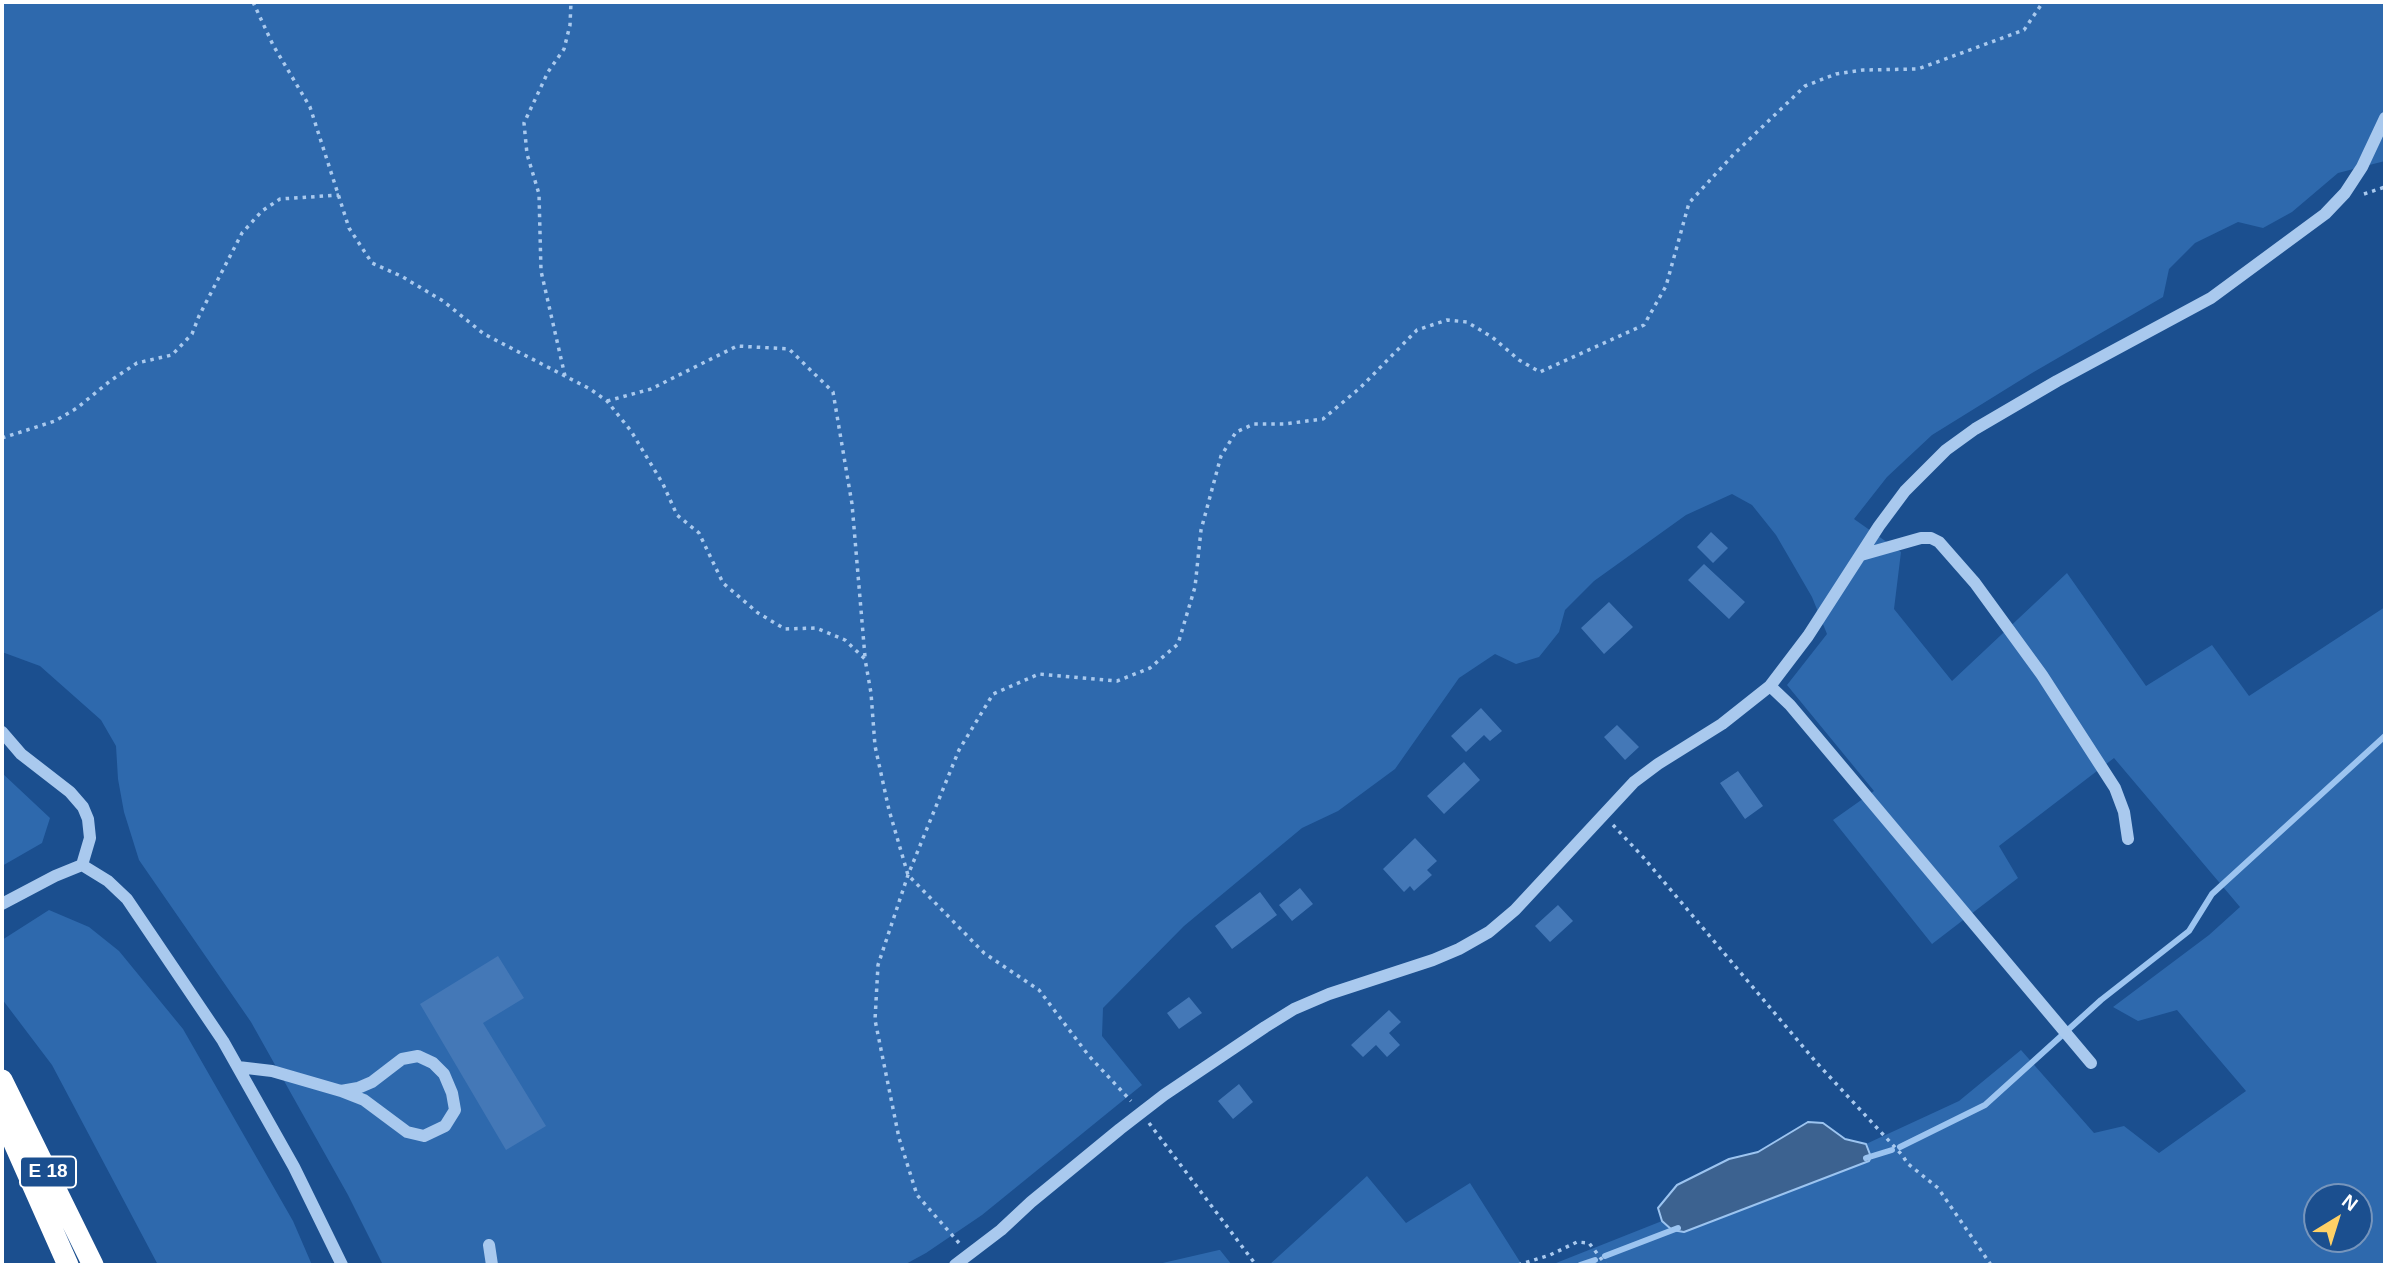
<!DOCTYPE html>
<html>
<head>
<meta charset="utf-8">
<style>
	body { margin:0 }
	#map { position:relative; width:2387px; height:1267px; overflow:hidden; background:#1b4f8f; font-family:Helvetica,sans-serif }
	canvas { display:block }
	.frame { position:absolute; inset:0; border:4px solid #fff; pointer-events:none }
	.north { position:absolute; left:2303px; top:1183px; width:70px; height:70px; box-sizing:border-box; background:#1b4f8f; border:2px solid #7695bc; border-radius:50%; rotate:38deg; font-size:19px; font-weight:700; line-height:28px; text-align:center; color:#fff }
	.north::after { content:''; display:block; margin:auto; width:24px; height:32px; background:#ffd166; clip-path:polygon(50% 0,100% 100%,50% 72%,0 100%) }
</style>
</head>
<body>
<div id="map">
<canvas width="2387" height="1267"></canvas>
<div class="frame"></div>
<div class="north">N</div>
</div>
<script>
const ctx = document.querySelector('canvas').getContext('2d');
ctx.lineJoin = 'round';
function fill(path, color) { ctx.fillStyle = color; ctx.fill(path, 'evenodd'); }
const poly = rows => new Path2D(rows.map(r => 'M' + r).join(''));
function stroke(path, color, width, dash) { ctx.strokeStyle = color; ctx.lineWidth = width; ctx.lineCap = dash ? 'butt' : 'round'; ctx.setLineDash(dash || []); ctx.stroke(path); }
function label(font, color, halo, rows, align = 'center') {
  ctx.font = font + ' Helvetica,sans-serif'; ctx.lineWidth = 7; ctx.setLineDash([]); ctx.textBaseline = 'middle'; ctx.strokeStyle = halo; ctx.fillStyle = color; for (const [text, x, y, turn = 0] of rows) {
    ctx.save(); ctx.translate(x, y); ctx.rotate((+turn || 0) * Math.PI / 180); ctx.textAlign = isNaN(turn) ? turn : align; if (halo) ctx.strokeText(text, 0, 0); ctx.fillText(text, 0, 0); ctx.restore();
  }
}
const green = poly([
	[2,2,2385,2,2385,161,2338,173,2292,212,2263,228,2238,222,2195,243,2169,269,2163,297,2032,373,1932,435,1887,477,1854,519,1901,552,1894,609,1952,681,2067,573,2146,686,2212,645,2249,696,2385,607,2385,1265,1551,1265,1662,1221,1672,1230,1871,1157,1866,1144,1959,1101,2021,1050,2094,1133,2124,1126,2159,1153,2246,1091,2177,1010,2138,1021,2113,1007,2209,935,2240,907,2114,758,1999,846,2018,878,1932,944,1833,820,1874,791,1787,685,1827,634,1812,597,1776,535,1752,505,1732,494,1686,515,1594,581,1565,610,1559,632,1539,657,1516,664,1495,654,1459,678,1395,769,1338,811,1302,828,1184,926,1103,1008,1102,1036,1142,1085,982,1215,926,1253,904,1265,383,1265,348,1195,251,1022,139,860,124,812,118,779,116,746,101,720,40,666,2,652],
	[2317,1197,2359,1197,2359,1239,2317,1239],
	[2,773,50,818,42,843,2,866],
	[49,910,89,927,119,951,183,1029,293,1221,312,1265,158,1265,52,1065,2,999,2,940],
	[1367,1176,1406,1223,1470,1183,1522,1265,1269,1265],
	[1220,1250,1232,1265,1154,1265,1219,1250]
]);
const water = poly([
	[1808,1122,1823,1123,1845,1139,1866,1144,1871,1157,1869,1161,1684,1232,1672,1230,1662,1221,1658,1208,1677,1185,1729,1159,1758,1152,1808,1122]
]);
const stream = poly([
	[1900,1147,1985,1105,2101,1000,2189,931,2212,894,2385,736],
	[1866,1158,1892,1150],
	[1605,1256,1678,1228],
	[1580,1265,1595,1260]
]);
const building = poly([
	[1711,532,1728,548,1713,563,1697,547],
	[1704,564,1745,602,1729,619,1688,580],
	[1609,602,1633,627,1604,654,1581,628],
	[1481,708,1502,731,1490,741,1484,735,1466,752,1451,736],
	[1617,725,1639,747,1625,760,1604,737],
	[1464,762,1480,780,1444,814,1427,796],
	[1738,771,1763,806,1745,819,1720,783],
	[1415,838,1437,861,1427,870,1432,875,1414,891,1410,886,1404,892,1383,869],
	[1300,888,1313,904,1292,921,1279,905],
	[1260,892,1277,915,1232,949,1215,926],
	[1558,905,1573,921,1550,942,1535,926],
	[498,956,524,998,483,1023,546,1126,506,1150,420,1004],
	[1189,997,1202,1013,1179,1029,1167,1013],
	[1389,1010,1401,1022,1389,1033,1400,1045,1387,1057,1376,1045,1363,1057,1351,1045],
	[1239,1084,1253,1102,1233,1119,1218,1101]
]);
const path = poly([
	[253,2,273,45,310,107,349,228,372,263,401,276,443,301,484,334,590,389,607,401,631,431,663,484,677,515,699,533,723,583,758,613,785,629,816,628,845,640,865,659,871,693,875,746,889,810,908,875,984,953,1039,990,1089,1056,1131,1101],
	[2364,194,2385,187],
	[565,376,541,271,539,194,527,154,524,123,548,72,564,49,570,25,571,2],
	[607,401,651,389,737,346,789,349,833,392,852,504,865,657],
	[2,438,55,421,77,408,110,381,137,363,172,355,192,334,199,316,242,233,262,211,280,199,339,195],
	[1613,825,1643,857,1816,1062,1903,1156,1907,1163,1938,1188,1991,1265],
	[1149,1123,1256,1265],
	[959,1243,917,1195,899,1138,875,1020,878,965,908,875,959,750,993,694,1039,674,1117,681,1150,668,1178,644,1195,587,1201,530,1221,456,1236,432,1254,424,1284,424,1323,419,1361,387,1417,330,1447,320,1467,322,1492,337,1519,360,1540,372,1644,325,1666,286,1689,203,1734,154,1805,86,1836,74,1863,70,1918,69,2024,30,2043,2],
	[1518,1265,1550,1255,1577,1242,1589,1243,1606,1265]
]);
const minor = poly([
	[1861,555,1921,538,1931,538,1939,542,1975,583,2042,675,2115,788,2124,812,2128,839],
	[1770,686,1790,705,2091,1063],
	[2,732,21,754,70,792,83,807,88,819,90,838,82,865,55,876,2,904],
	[82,865,108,881,127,899,223,1041,294,1167,342,1265],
	[238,1067,272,1071,341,1091,358,1088,372,1082,402,1059,418,1056,433,1063,444,1074,452,1093,455,1110,445,1126,424,1136,407,1132,364,1100,341,1091],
	[489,1245,492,1265],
	[955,1265,1001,1230,1031,1202,1120,1129,1164,1095,1265,1027,1294,1009,1329,994,1433,960,1459,949,1489,932,1515,910,1634,782,1658,764,1722,724,1770,686,1808,636,1879,526,1905,491,1946,450,1975,429,2057,381,2211,298,2325,214,2345,193,2362,167,2385,118]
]);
const highway = poly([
	[2,1080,93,1265],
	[2,1116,68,1265]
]);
const shields = [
	[48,1172,56]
];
const shieldNames = [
	["E 18",48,1172]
];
fill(green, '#2e69ad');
fill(water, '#3c6290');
stroke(water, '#9cc4f0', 2);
stroke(stream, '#9cc4f0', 6);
fill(building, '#4478b7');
stroke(path, '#a9c9ee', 3.5, [3.5, 5]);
stroke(minor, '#a9c9ee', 12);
stroke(highway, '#fff', 21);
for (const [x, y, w] of shields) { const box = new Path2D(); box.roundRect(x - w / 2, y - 15.5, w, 31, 5); ctx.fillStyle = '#1b4f8f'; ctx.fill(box); stroke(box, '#fff', 2); }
label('bold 19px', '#fff', null, shieldNames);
</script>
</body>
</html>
